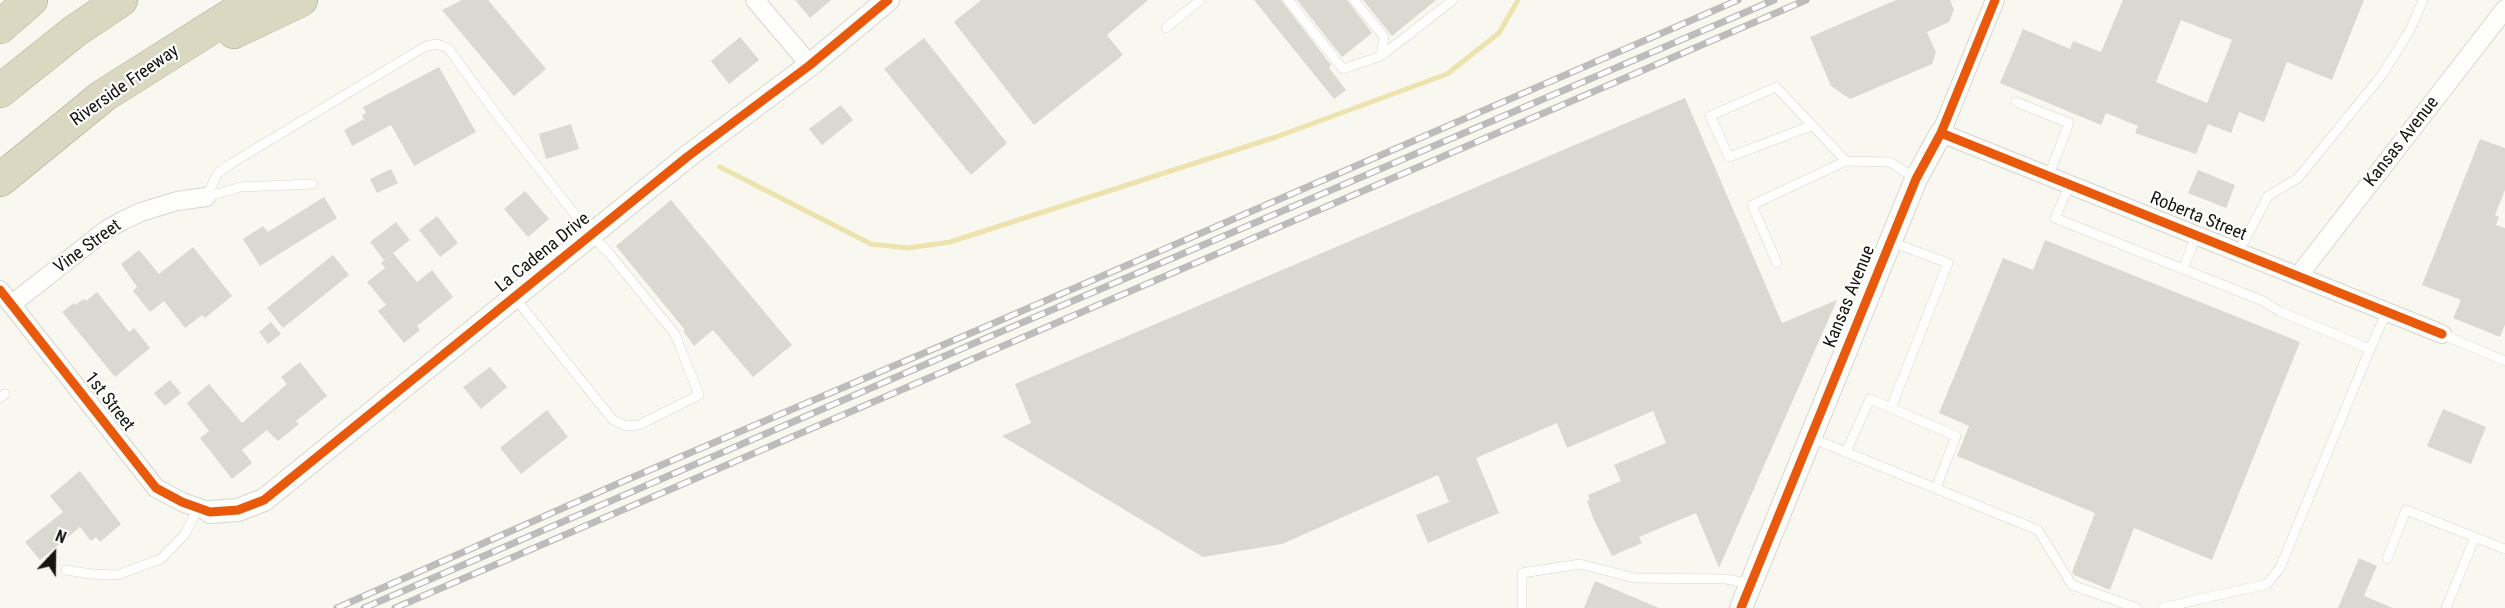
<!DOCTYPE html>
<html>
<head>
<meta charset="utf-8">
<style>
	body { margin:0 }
	#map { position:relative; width:2505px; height:608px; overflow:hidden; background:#f9f8f0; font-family:"Roboto Condensed",sans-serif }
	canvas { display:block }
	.north { position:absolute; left:24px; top:524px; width:60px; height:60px; -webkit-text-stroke:4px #fff; paint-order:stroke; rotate:22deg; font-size:16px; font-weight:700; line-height:24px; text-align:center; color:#161611 }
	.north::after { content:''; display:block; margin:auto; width:21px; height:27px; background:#161611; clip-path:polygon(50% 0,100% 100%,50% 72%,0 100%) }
</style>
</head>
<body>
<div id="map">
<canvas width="2505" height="608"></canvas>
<div class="north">N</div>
</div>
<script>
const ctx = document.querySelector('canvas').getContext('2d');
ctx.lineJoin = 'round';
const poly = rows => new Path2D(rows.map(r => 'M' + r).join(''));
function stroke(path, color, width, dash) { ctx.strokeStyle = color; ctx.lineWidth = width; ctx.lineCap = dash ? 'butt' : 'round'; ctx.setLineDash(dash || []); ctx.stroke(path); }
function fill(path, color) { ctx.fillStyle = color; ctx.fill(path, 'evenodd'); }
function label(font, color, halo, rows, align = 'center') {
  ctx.font = font + ' "Roboto Condensed",sans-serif'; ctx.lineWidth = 4.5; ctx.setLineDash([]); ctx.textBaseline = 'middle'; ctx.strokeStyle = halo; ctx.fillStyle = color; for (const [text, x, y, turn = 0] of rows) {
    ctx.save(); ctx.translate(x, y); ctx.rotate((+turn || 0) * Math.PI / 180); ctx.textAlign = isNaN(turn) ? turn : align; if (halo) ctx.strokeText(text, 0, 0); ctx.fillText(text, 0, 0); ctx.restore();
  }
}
const stream = poly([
	[720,167,871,244,908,248,950,242,1276,137,1447,74,1499,33,1518,0]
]);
const building = poly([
	[462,0,488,0,546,69,514,96,442,10],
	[795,0,831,0,810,18],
	[981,0,1148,0,1107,35,1123,55,1034,125,954,22],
	[1254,0,1281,0,1331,65,1329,68,1346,90,1334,99],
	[1297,0,1347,0,1372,33,1342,57],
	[1363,0,1436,0,1392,36],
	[1896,0,1950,0,1954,10,1949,22,1927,32,1936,52,1932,64,1850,99,1831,86,1810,37],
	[2123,0,2364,0,2332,80,2287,62,2264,122,2239,112,2231,133,2208,124,2196,154,2135,133,2138,126,2106,113,2101,125,2000,83,2023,29,2070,49,2073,41,2101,52],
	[2181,20,2232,40,2207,103,2156,82],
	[740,37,759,60,729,84,711,61],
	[924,38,1007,143,971,175,884,69],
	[439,67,476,132,414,166,391,125,352,146,344,130,364,119,362,115,366,113,363,107],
	[1685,98,1782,323,1837,300,1719,568,1696,513,1639,537,1642,543,1612,556,1593,518,1587,501,1590,500,1588,495,1621,481,1614,465,1666,443,1653,411,1567,448,1557,423,1476,458,1499,513,1428,543,1416,515,1449,502,1438,475,1282,544,1203,557,1002,436,1031,423,1015,384],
	[841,105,853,120,822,145,809,129],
	[571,124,579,149,546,159,539,134],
	[2480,139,2505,148,2505,190,2495,215,2499,217,2496,225,2505,228,2505,325,2500,337,2453,318,2461,300,2422,285],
	[391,169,398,183,377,193,370,179],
	[2198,170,2235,185,2226,208,2188,193],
	[525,191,549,219,528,237,504,209],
	[324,197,337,218,260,266,243,239,263,226,268,232],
	[671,200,792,345,753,377,713,330,694,346,683,331,685,330,616,246],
	[437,216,458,243,440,257,419,230],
	[396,222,410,240,384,260,370,242],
	[2045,240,2300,342,2212,560,2134,528,2110,590,2074,575,2072,572,2095,513,1957,456,1969,426,1939,413,2003,258,2033,270],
	[193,247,232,296,205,318,202,315,185,328,164,301,150,312,133,291,137,287,121,264,139,250,159,274],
	[393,253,417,282,432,270,453,297,417,326,420,330,404,343,378,311,386,305,367,282,385,268,381,263],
	[333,255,349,275,283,328,267,308],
	[97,292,129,332,134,328,150,348,115,377,62,312,74,303,75,305,84,299,86,301],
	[271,322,281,334,268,344,259,332],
	[300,362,327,396,296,421,299,424,278,441,267,430,242,450,252,463,232,479,200,438,209,431,187,403,209,384,242,423,287,384,281,377],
	[490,367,507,387,481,409,463,387],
	[170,380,181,393,165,406,154,393],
	[2443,409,2486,427,2471,464,2427,446],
	[547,410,568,437,521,474,500,448],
	[80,471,121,524,100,542,96,537,91,541,80,527,40,560,25,542,63,512,50,496],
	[2359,558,2377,566,2364,596,2393,608,2338,608],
	[1595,581,1659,608,1584,608]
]);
const service = poly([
	[1288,0,1343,69,1381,56,1384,37,1354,0],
	[1166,28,1200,0],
	[1381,56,1453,0],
	[2016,102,2069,123,2049,175],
	[1811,126,1729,157,1710,116,1776,87,1846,161],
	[2070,184,2055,218,2263,301,2279,311,2370,349,2280,568,2267,584,2162,608],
	[206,197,218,173,232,163,426,46,437,44,448,48,497,115,591,235,608,252,675,334,699,395,639,425,626,426,613,420,515,298],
	[206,197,241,187,313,184],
	[1891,242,1948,263,1891,408],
	[2239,251,2268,196,2298,178,2382,75,2410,30,2423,0],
	[1777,263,1752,205,1846,161,1890,162,1916,179],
	[2183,269,2197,234],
	[2442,334,2505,361],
	[2370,349,2387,311],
	[0,398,5,394],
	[1811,438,2038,530,2072,585,2137,608],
	[1846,452,1870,399,1956,436,1936,488],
	[2387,559,2406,510,2505,549],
	[66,570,91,574,117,575,161,559,185,534,198,508],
	[1522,608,1522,573,1580,564,1634,578,1726,579,1751,584],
	[2446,608,2475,537]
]);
const minor = poly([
	[755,0,810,65],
	[1995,0,1941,133,2442,334],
	[2299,275,2505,9],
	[0,290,156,488,182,502,210,512],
	[12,304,106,230,122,221,141,212,177,201,206,197]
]);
const tertiary = poly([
	[210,512,238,510,264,500,687,157,810,65,888,0],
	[1741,608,1916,179,1941,133]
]);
const motorway = poly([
	[0,27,31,0],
	[234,32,301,0],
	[0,91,75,31,121,0],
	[0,180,103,96,255,0]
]);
const rail = poly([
	[337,608,624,481,978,330,1738,0],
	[364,608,984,339,1774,0],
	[395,608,1806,0]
]);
const cycleway = poly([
	[1941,133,2442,334],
	[0,290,156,488,182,502,210,512,238,510,264,500,687,157,810,65,888,0],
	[1741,608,1916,179,1941,133,1995,0]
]);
const streetNames = [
	["Riverside Freeway",125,86,-35],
	["Kansas Avenue",2402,142,-52],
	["Roberta Street",2198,217,22],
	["Vine Street",88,247,-36],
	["La Cadena Drive",543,253,-39],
	["Kansas Avenue",1850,297,-68],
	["1st Street",109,402,52]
];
stroke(stream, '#ece3ae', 5);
fill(building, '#d9d9d2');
stroke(service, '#d6d5cf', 10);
stroke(minor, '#d6d5cf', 20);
stroke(tertiary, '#d6d5cf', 24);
stroke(motorway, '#aaa78d', 34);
stroke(service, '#fefefd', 9);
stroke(minor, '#fefefd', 18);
stroke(tertiary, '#fefefd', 22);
stroke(motorway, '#dbd8c2', 33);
stroke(rail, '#bcbcba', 7);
stroke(rail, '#fff', 4.5, [14]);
stroke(cycleway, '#e8590c', 9);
label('18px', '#161611', '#fff', streetNames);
</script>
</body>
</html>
